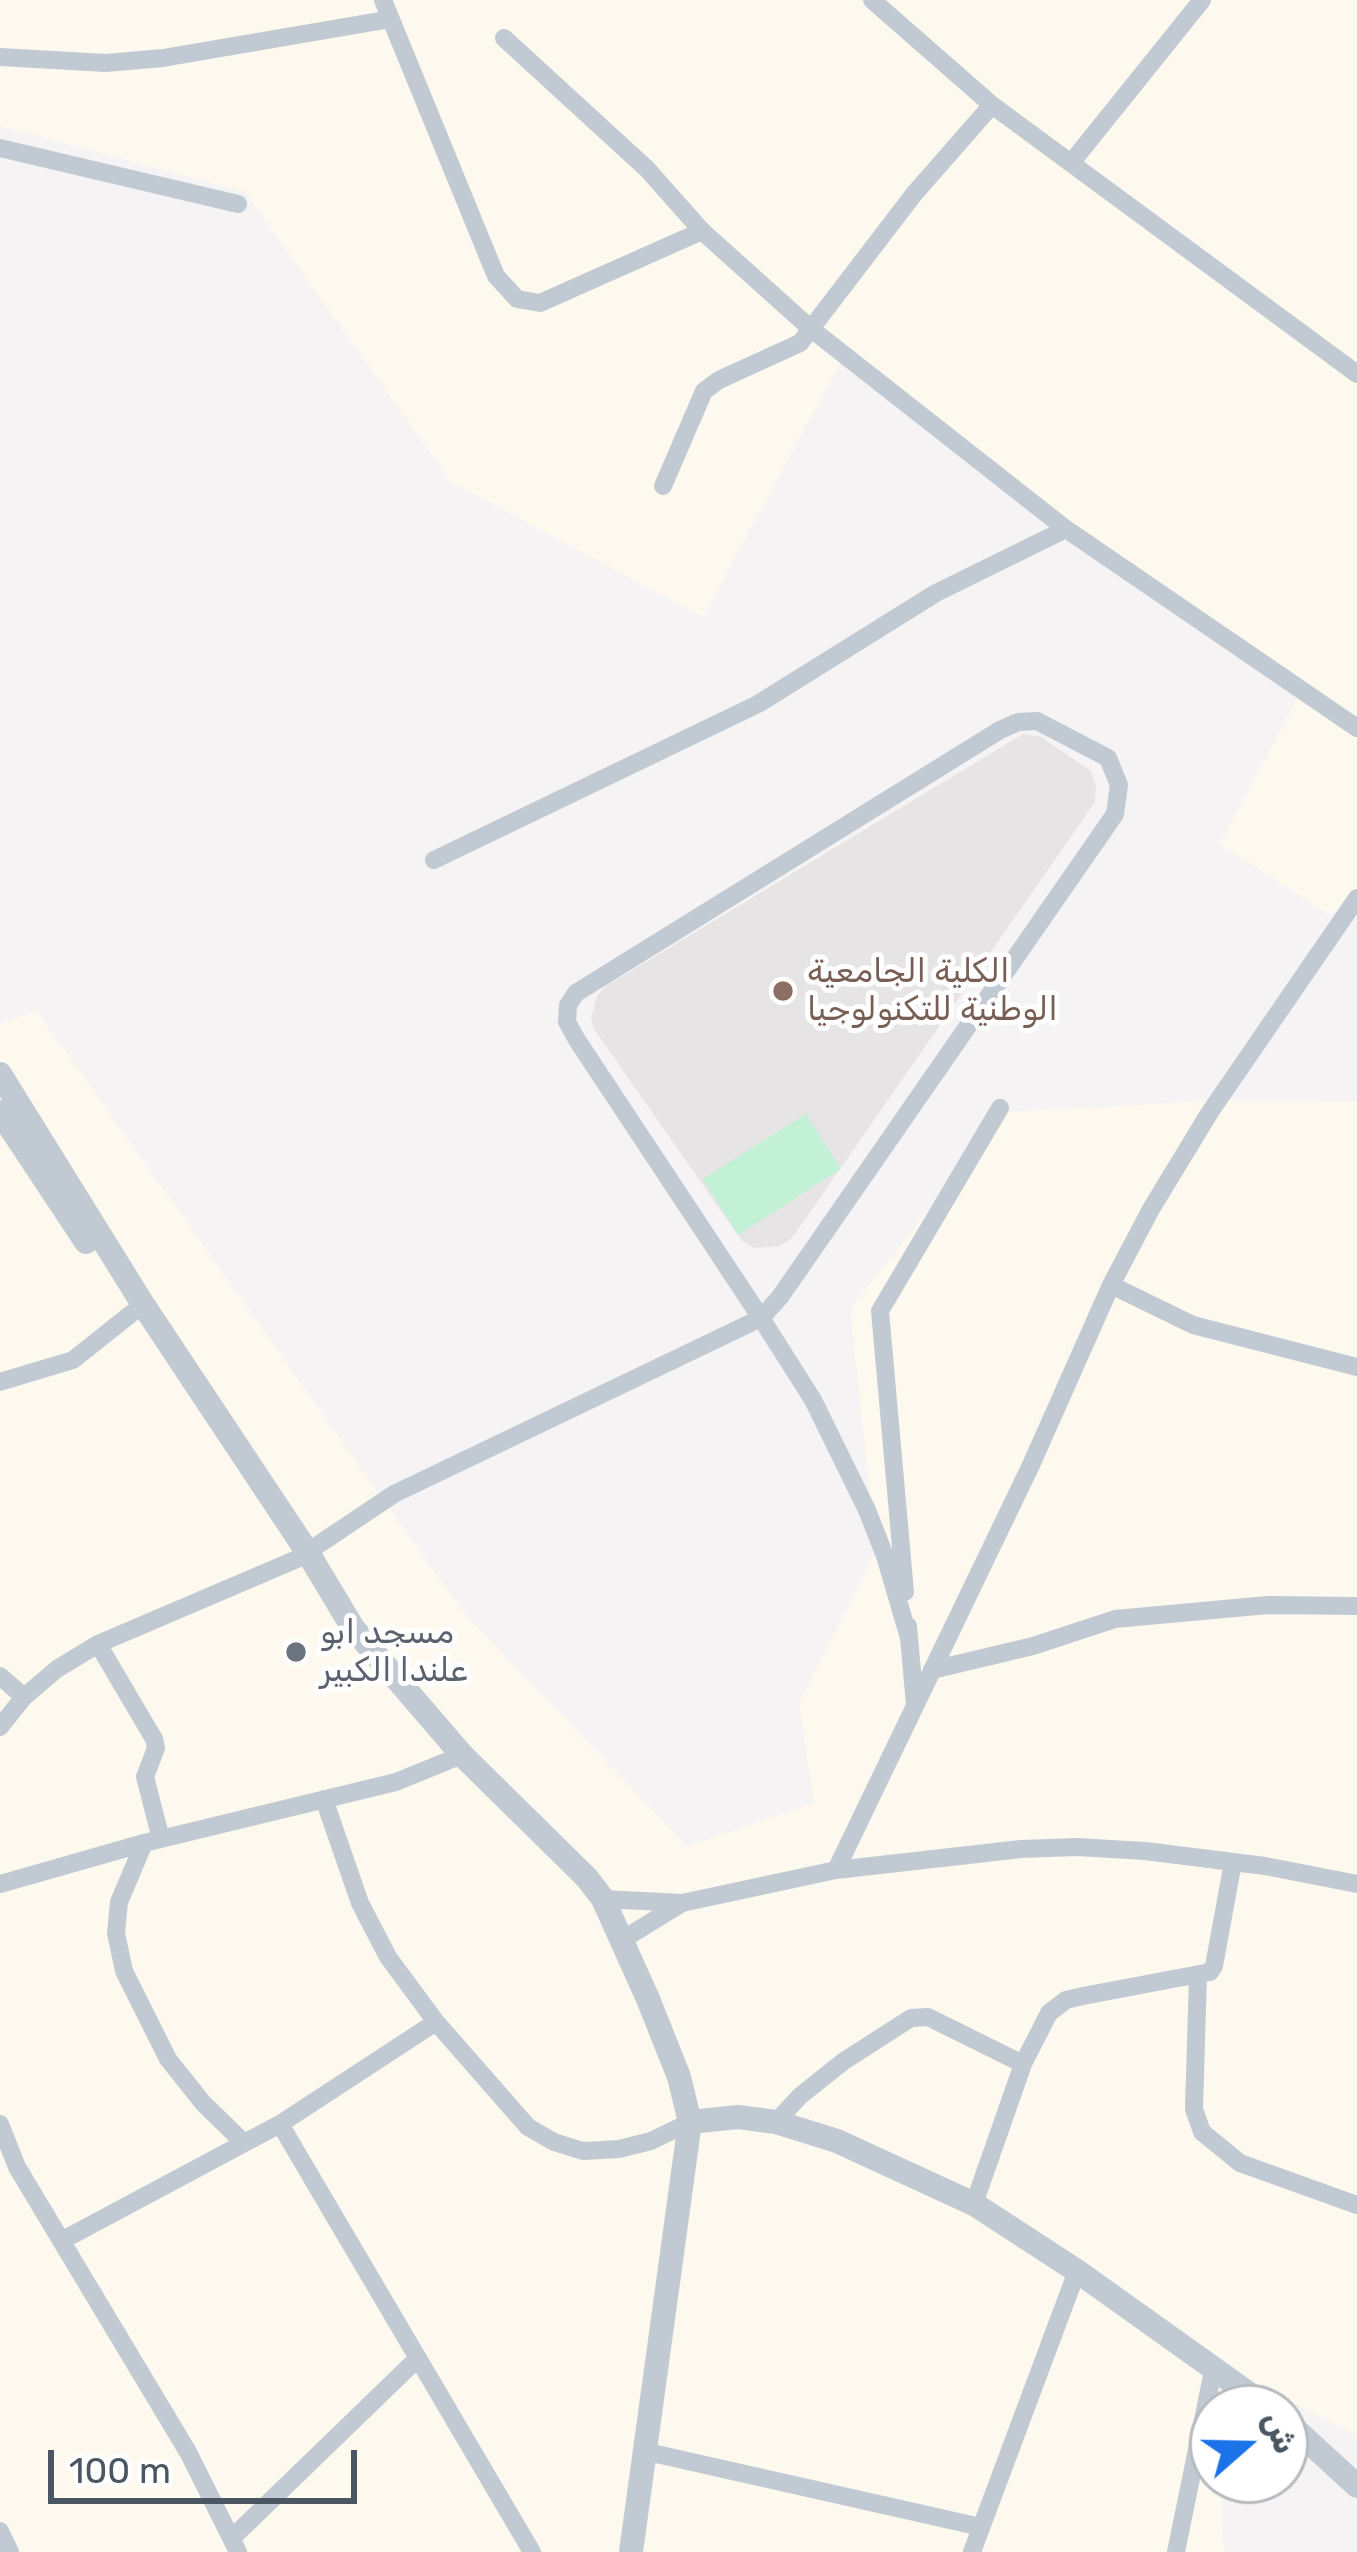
<!DOCTYPE html>
<html>
<head>
<meta charset="utf-8">
<style>
	body { margin:0 }
	#map { position:relative; width:1357px; height:2552px; overflow:hidden; background:#f5f3f3; font-family:Rubik,"Noto Naskh Arabic",sans-serif }
	canvas { display:block }
	.north { position:absolute; left:1189px; top:2384px; width:120px; height:120px; box-sizing:border-box; background:#fff; border:3px solid #b7bbc0; border-radius:50%; rotate:70deg; font-size:33px; font-weight:700; line-height:48px; text-align:center; color:#4a5661 }
	.north::after { content:''; display:block; margin:auto; width:42px; height:54px; background:#1a73e8; clip-path:polygon(50% 0,100% 100%,50% 72%,0 100%) }
	.scale { position:absolute; left:48px; top:2450px; width:309px; height:54px; box-sizing:border-box; border:6px solid #4a5661; border-top:0; padding-left:15px; font-size:36px; line-height:42px; white-space:nowrap; color:#4a5661; -webkit-text-stroke:9px #fff; paint-order:stroke }
</style>
</head>
<body>
<div id="map">
<canvas width="1357" height="2552"></canvas>
<div class="north">ش</div>
<div class="scale">100 m</div>
</div>
<script>
const ctx = document.querySelector('canvas').getContext('2d');
ctx.lineJoin = 'round';
function fill(path, color) { ctx.fillStyle = color; ctx.fill(path, 'evenodd'); }
const poly = rows => new Path2D(rows.map(r => 'M' + r).join(''));
function stroke(path, color, width, dash) { ctx.strokeStyle = color; ctx.lineWidth = width; ctx.lineCap = dash ? 'butt' : 'round'; ctx.setLineDash(dash || []); ctx.stroke(path); }
function label(font, color, halo, rows, align = 'center') {
  ctx.font = font + ' Rubik,"Noto Naskh Arabic",sans-serif'; ctx.lineWidth = 10; ctx.setLineDash([]); ctx.textBaseline = 'middle'; ctx.strokeStyle = halo; ctx.fillStyle = color; for (const [text, x, y, turn = 0] of rows) {
    ctx.save(); ctx.translate(x, y); ctx.rotate((+turn || 0) * Math.PI / 180); ctx.textAlign = isNaN(turn) ? turn : align; if (halo) ctx.strokeText(text, 0, 0); ctx.fillText(text, 0, 0); ctx.restore();
  }
}
const commercial = poly([
	[0,0,1357,0,1357,907,1328,914,1220,844,1298,697,841,361,703,617,451,482,245,192,0,126],
	[37,1011,463,1612,687,1846,814,1803,799,1702,876,1553,850,1308,1008,1112,1204,1101,1357,1102,1357,2435,1216,2364,1213,2480,1221,2480,1224,2552,0,2552,0,1024]
]);
const education = poly([
	[1023,734,1041,737,1091,771,1096,786,1095,802,792,1238,780,1246,754,1248,742,1241,594,1029,591,1018,597,996,606,986]
]);
const green = poly([
	[806,1114,841,1169,738,1235,703,1179]
]);
const minor = poly([
	[383,0,496,276,517,299,540,303,702,231],
	[872,0,992,105,1357,374],
	[504,38,647,169,702,231,810,328,1066,529,1357,728],
	[0,57,106,63,163,58,391,19],
	[0,148,238,204],
	[1071,163,1202,0],
	[663,486,704,391,719,380,800,343,914,194,992,105],
	[434,860,758,704,936,593,1066,529],
	[1111,1285,1193,1325,1357,1367],
	[0,1382,73,1360,132,1313],
	[905,1592,880,1311,1000,1108],
	[908,1626,915,1705],
	[98,1644,154,1739,156,1748,145,1777,161,1839],
	[932,1670,1033,1646,1115,1619,1268,1605,1357,1606],
	[0,1676,24,1697],
	[0,1727,24,1697,57,1669,98,1644,297,1559,394,1494,761,1318,780,1297,1115,814,1119,785,1108,758,1037,721,1018,722,1000,730,576,993,568,1005,567,1022,577,1040,761,1318,813,1400,867,1510,885,1556,909,1638],
	[324,1799,360,1903,388,1957,436,2022,528,2127,554,2142,583,2151,619,2149,651,2141,690,2122],
	[144,1843,119,1902,116,1933,124,1971,168,2059,203,2103,244,2143],
	[836,1870,1031,1465,1111,1285,1151,1209,1210,1112,1357,898],
	[0,1884,144,1843,396,1782,462,1755],
	[603,1899,682,1903,836,1870,1021,1849,1077,1847,1145,1851,1265,1866,1357,1884],
	[622,1940,682,1903],
	[1198,1976,1194,2109,1202,2132,1240,2163,1357,2205],
	[776,2122,800,2096,844,2061,911,2018,928,2017,1023,2064],
	[0,2124,17,2167,188,2452,238,2552],
	[280,2124,532,2552],
	[974,2204,1023,2064,1049,2013,1066,2000,1083,1996,1210,1972,1214,1966,1233,1862],
	[61,2241,280,2124,436,2022],
	[643,2451,981,2527],
	[0,2531,10,2552],
	[232,2538,417,2359],
	[972,2552,1077,2271],
	[1176,2552,1214,2366]
]);
const tertiary = poly([
	[0,1074,144,1306,308,1553,353,1628,462,1755,587,1878,603,1899,648,1999,679,2077,690,2122,631,2552],
	[0,1112,86,1242],
	[690,2122,738,2117,776,2122,837,2141,974,2204,1077,2271,1269,2408],
	[1285,2420,1357,2486]
]);
const markers = [
	[783,991,12,"#8d6e63"],
	[296,1652,12,"#6b7280"]
];
const educationNames = [
	["الكلية الجامعية",807,972],
	["الوطنية للتكنولوجيا",807,1010]
];
const worshipNames = [
	["مسجد ابو",320,1633],
	["علندا الكبير",320,1671]
];
fill(commercial, '#fdf9ef');
fill(education, '#e6e4e5');
fill(green, '#c3f1d5');
stroke(minor, '#c1cad2', 18);
stroke(tertiary, '#c1cad2', 24);
for (const [x, y, r, color] of markers) { const dot = new Path2D(); dot.arc(x, y, r, 0, 2 * Math.PI); ctx.fillStyle = color; ctx.fill(dot); stroke(dot, '#fff', 4.5); }
label('33px', '#785e54', '#fff', educationNames, 'left');
label('33px', '#5b616d', '#fff', worshipNames, 'left');
</script>
</body>
</html>
